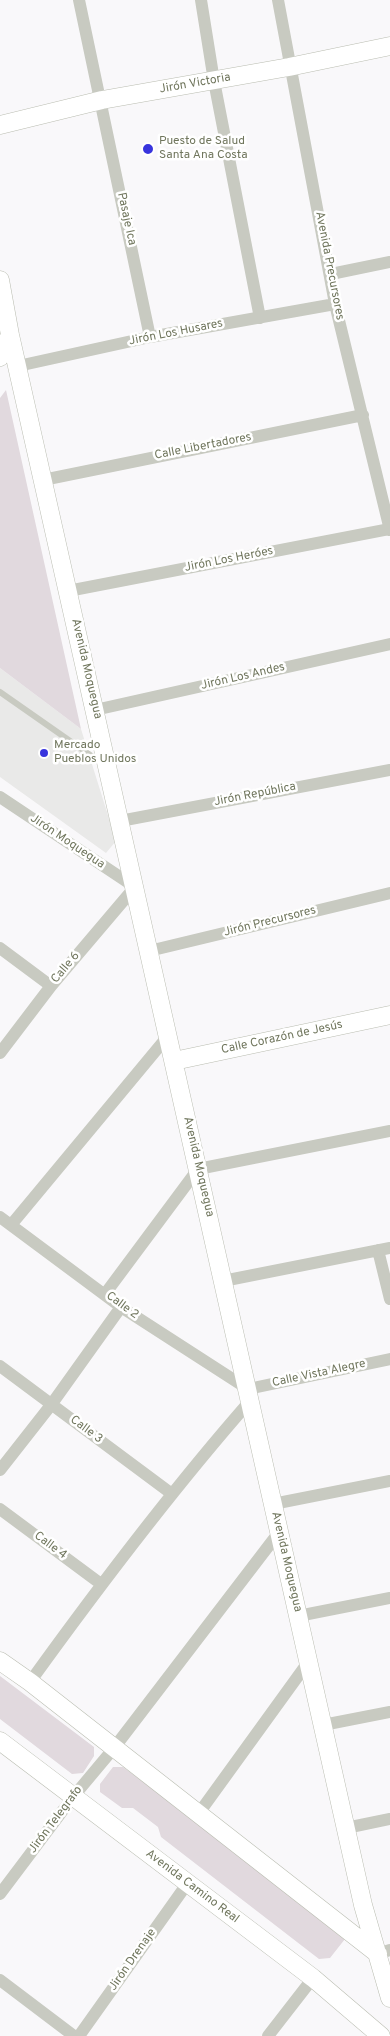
<!DOCTYPE html>
<html>
<head>
<meta charset="utf-8">
<style>
	body { margin:0 }
	canvas { display:block; background:#f9f8fa }
</style>
</head>
<body>
<canvas width="390" height="2036"></canvas>
<script>
const g = document.querySelector('canvas').getContext('2d');
g.lineJoin = 'round';
function fillPath(path, color) { g.fillStyle = color; g.fill(path, 'evenodd'); }
function trace(path, color, width, dash) { g.strokeStyle = color; g.lineWidth = width; g.lineCap = dash ? 'butt' : 'round'; g.setLineDash(dash || []); g.stroke(path); }
function label(font, color, halo, rows, align = 'center') {
  g.font = font + ' Overpass,sans-serif'; g.lineWidth = 5; g.setLineDash([]); g.textBaseline = 'middle'; g.strokeStyle = halo; g.fillStyle = color; for (const [text, x, y, turn = 0] of rows) {
    g.save(); g.translate(x, y); g.rotate((+turn || 0) * Math.PI / 180); g.textAlign = isNaN(turn) ? turn : align; if (halo) g.strokeText(text, 0, 0); g.fillText(text, 0, 0); g.restore();
  }
}
fillPath(new Path2D(`
	M0,668L81,729L116,841L106,853L0,777Z`), '#e9e9e8');
fillPath(new Path2D(`
	M6,390L81,729L0,668V398Z
	M0,1676L94,1747V1756L83,1773L72,1774L0,1719Z
	M113,1767H123L339,1926L345,1939L330,1958L319,1959L161,1837L158,1827L133,1808H122L100,1792V1784Z`), '#e1d9de');
const secondary = new Path2D(`
	M0,125L102,100L289,67L390,46
	M0,280L10,335L363,1905L390,1998
	M0,357L10,335
	M174,1061L390,1015
	M0,1661L30,1682L378,1954
	M0,1741L313,1978L381,2036`);
trace(secondary, '#babdb1', 19);
trace(new Path2D(`
	M0,692L103,764`), '#c8cac1', 6);
trace(new Path2D(`
	M79,0L150,337
	M201,0L214,81L260,318
	M278,0L335,304L390,530
	M331,274L390,262
	M18,366L150,337L335,304
	M43,480L363,415
	M68,591L390,529
	M95,710L390,644
	M0,797L135,887L51,986L0,1053
	M120,821L390,770
	M0,948L51,986
	M149,951L390,893
	M0,1217L121,1307L248,1389L390,1359
	M11,1225L168,1036
	M378,1250L390,1299
	M223,1281L390,1248
	M105,1294L198,1169L390,1131
	M0,1366L172,1494
	M0,1470L51,1405L121,1307
	M273,1504L390,1481
	M0,1509L101,1584
	M298,1616L390,1598
	M30,1682C100,1585 171,1491 250,1401
	M323,1725L390,1712
	M199,1813L309,1661
	M346,1828L390,1819
	M0,1894L73,1797L114,1748L280,1531
	M378,1954L390,1950
	M0,1980L74,2036
	M79,2036L187,1884
	M268,2036L313,1978`), '#c8cac1', 12);
trace(secondary, '#fff', 18);
for (const [x, y, r, color] of [
	[148,149,6,"#3834dd"],
	[44,753,5,"#3834dd"]
]) { const dot = new Path2D(); dot.arc(x, y, r, 0, 2 * Math.PI); g.fillStyle = color; g.fill(dot); trace(dot, '#fff', 2); }
label('12px', '#70765d', '#fff', [
	["Jirón Victoria",195,84,-10],
	["Pasaje Ica",126,219,78],
	["Avenida Precursores",329,266,79],
	["Jirón Los Husares",176,333,-11],
	["Calle Libertadores",203,447,-11],
	["Jirón Los Heróes",229,560,-11],
	["Avenida Moquegua",86,669,77],
	["Jirón Los Andes",243,677,-13],
	["Jirón República",255,795,-11],
	["Jirón Moquegua",67,842,34],
	["Jirón Precursores",270,922,-14],
	["Calle 6",66,968,-50],
	["Calle Corazón de Jesús",282,1038,-12],
	["Avenida Moquegua",198,1167,77],
	["Calle 2",122,1306,36],
	["Calle Vista Alegre",319,1374,-12],
	["Calle 3",86,1430,37],
	["Calle 4",50,1546,37],
	["Avenida Moquegua",286,1562,77],
	["Jirón Telegrafo",56,1820,-53],
	["Avenida Camino Real",192,1887,37],
	["Jirón Drenaje",133,1960,-55]
]);
label('12px', '#70765d', '#fff', [
	["Puesto de Salud",159,142],
	["Santa Ana Costa",159,156],
	["Mercado",54,746],
	["Pueblos Unidos",54,760]
], 'left');
</script>
</body>
</html>
